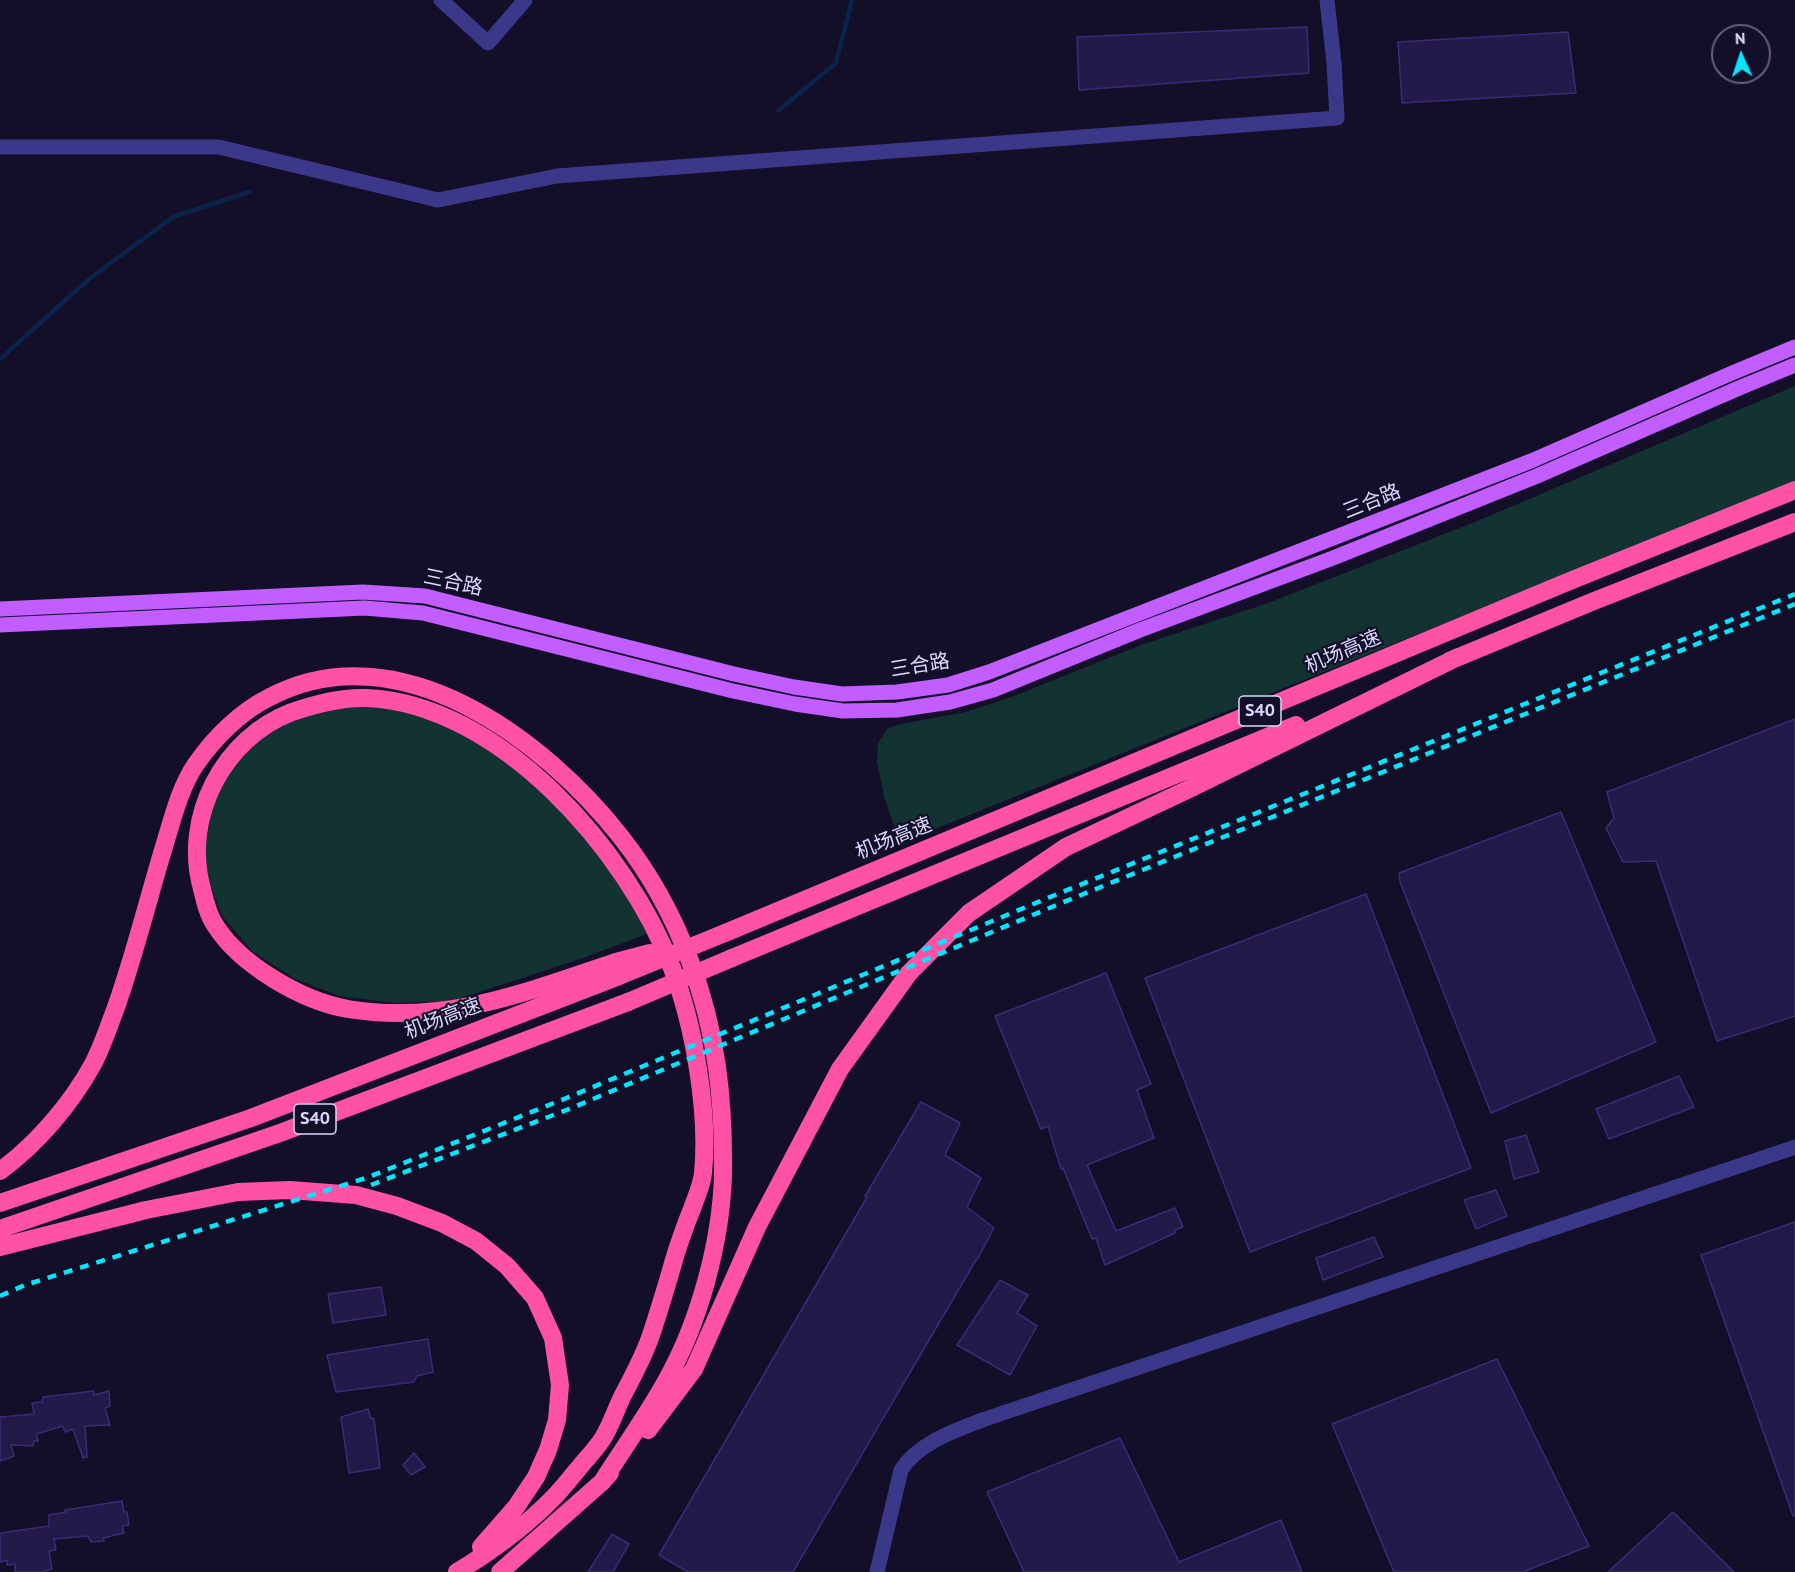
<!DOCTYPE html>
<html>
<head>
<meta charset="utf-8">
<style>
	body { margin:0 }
	#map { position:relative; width:1795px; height:1572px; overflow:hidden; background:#130f29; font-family:"PT Sans",sans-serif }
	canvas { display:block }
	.north { position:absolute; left:1711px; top:24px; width:60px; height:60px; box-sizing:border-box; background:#130f29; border:2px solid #635f7f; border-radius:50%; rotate:357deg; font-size:16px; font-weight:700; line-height:24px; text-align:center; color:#dbd7ff }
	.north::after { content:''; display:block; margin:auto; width:21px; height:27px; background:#03e6ff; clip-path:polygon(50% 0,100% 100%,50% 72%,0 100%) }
</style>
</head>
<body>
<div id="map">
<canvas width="1795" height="1572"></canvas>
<div class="north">N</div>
</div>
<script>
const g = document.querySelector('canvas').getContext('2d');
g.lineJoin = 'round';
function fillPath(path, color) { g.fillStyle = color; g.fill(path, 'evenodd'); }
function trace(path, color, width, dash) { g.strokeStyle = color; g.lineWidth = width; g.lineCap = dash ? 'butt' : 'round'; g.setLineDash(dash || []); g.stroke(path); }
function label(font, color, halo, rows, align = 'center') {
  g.font = font + ' "PT Sans","Noto Sans SC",sans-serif'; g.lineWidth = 4.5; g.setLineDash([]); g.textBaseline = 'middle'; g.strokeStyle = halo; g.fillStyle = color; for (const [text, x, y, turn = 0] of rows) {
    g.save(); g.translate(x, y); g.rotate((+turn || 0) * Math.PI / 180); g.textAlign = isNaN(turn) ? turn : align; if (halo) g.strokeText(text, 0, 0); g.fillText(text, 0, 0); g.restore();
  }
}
fillPath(new Path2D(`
	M1795,386V482L900,843L884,796L877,761L878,743L888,728L901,724L966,712L1014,696L1141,645L1268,603L1475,522Z
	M339,707C354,707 371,704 385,707C475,724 551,791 605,863C621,885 634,910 647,934L586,957L452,1001L395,1003L339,996L295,979L253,952L223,917L206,873V840L211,813L225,777L249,749L273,730L307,715Z`), '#123332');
trace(new Path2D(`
	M779,110L836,63L852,0
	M0,359L89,279L173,217L249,192`), '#0a234c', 4.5);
const building = new Path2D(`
	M1307,27L1309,73L1079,90L1077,37Z
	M1568,32L1576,93L1402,103L1398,42Z
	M1795,719V1016L1717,1041L1656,861L1623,862L1606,828L1614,818L1607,792Z
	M1561,812L1656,1042L1491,1113L1400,882L1399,873Z
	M1366,894L1471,1168L1250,1252L1145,978Z
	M1106,973L1151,1084L1137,1090L1154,1138L1087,1165L1116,1231L1175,1208L1183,1227L1175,1230V1233L1105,1265L1096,1238L1092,1239L1063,1168L1061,1169L1048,1126L1041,1129L995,1016Z
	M1679,1076L1694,1107L1609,1139L1596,1109Z
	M921,1102L960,1123L945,1155L981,1178L967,1207L994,1228L977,1260H976L793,1572H688L659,1555L867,1197L865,1196Z
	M1526,1135L1539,1172L1514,1179L1505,1141Z
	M1496,1190L1507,1216L1476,1229L1464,1200Z
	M1795,1222V1516H1793L1701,1255Z
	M1374,1237L1383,1257L1323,1280L1316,1258Z
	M1000,1280L1028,1295L1017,1313L1037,1326L1010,1375L957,1345Z
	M381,1287L386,1315L333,1323L328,1294Z
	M428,1339L433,1372L417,1376L414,1382L336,1392L327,1355Z
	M1497,1359L1589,1546L1523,1572H1394L1332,1424Z
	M94,1391V1395L109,1391L110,1406L105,1408L110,1425L85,1426L87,1457L83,1458L73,1429L65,1432L63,1426L36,1434L38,1441H34L33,1446L11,1445L14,1456L0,1461V1417L34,1414L32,1403L42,1402L43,1397Z
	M368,1409L370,1417L374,1419L380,1468L349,1473L341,1417Z
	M1120,1438L1179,1562L1281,1520L1302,1572H1024L987,1492Z
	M414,1453L425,1467L411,1475L403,1465Z
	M122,1501L124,1512H127L129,1525L122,1526L124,1533L103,1538L104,1541L91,1542L88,1536L54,1539L56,1550L49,1551L52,1569L42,1572H15V1564L7,1565V1560L0,1562V1533L49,1526V1515L66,1512L65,1510Z
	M1673,1512L1734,1572H1608Z
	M612,1534L629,1544L613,1572H588Z`);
fillPath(building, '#241a4a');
trace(building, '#3a2b77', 1.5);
trace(new Path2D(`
	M441,0L488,43L525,0
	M0,147H219L438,200L557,176L1337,118L1334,63L1327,0
	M877,1572L901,1470C919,1442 955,1431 985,1419L1795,1147`), '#3b3889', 15);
trace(new Path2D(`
	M0,609L363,592L425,596L734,674L794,687L842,694L897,692L948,685L989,672L1531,461L1732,373L1795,347
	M0,625L365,608L423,613L733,691L795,704L843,711L897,710L950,702L993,690L1140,630L1333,558L1537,476L1739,388L1795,365`), '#c25eff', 15);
trace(new Path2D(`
	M1449,661L1594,601L1795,522
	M725,933L1565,583L1795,490
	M732,958L1296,725
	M0,1171C37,1144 71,1104 93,1064C102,1047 108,1028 115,1010C134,957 147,903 163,850C172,821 179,789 196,764C214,738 241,711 270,697C399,630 544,739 621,837C650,874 674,918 690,961C717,1032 724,1101 723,1175C721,1242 699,1324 665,1383C646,1417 623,1449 602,1482
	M0,1203L251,1118L619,976
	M0,1229L280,1133L628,1002
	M0,1247L146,1210L238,1192L290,1190L356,1195L397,1206L442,1223L476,1241L507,1266L535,1298L553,1338L560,1385L557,1420L548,1450L536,1477L516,1507L481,1547
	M648,1430L694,1369L757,1227L840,1069L909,973L969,913L1066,847L1189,789L1458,657
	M457,1572C492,1551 526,1526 554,1497C563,1488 571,1477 579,1468C587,1458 596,1449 603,1438C611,1425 616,1409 623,1395C633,1376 644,1356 651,1335C660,1308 668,1281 676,1253C681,1238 686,1223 692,1209C696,1197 702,1185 703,1173C709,1112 694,1025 672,968C628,851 499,703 366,698C341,697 316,704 292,712C223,738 182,818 202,889C205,901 208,915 215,925C240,965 302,1001 348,1009C447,1025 525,992 616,962
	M500,1572L602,1482L610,1473`), '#ff52a5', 18);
trace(new Path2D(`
	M371,1185L569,1109L1059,904L1795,604
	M0,1296L25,1285L366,1178L564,1099L1055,895L1795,594`), '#03e6ff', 4.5, [9, 8]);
trace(new Path2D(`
	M616,962L650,953
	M619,976L725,933
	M628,1002L732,958`), '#ff52a5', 18);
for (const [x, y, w] of [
	[1260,711,42],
	[315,1119,42]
]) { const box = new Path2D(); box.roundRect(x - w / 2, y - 15, w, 30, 4.5); g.fillStyle = '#130f29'; g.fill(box); trace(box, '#dbd7ff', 1.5); }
label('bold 18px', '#dbd7ff', null, [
	["S40",1260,711],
	["S40",315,1119]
]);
label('20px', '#dbd7ff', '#130f29', [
	["三合路",1372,502,-22],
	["三合路",453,583,12],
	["机场高速",1343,652,-23],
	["三合路",920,666,-9],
	["机场高速",894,839,-22],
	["机场高速",443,1019,-21]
]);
</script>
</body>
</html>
